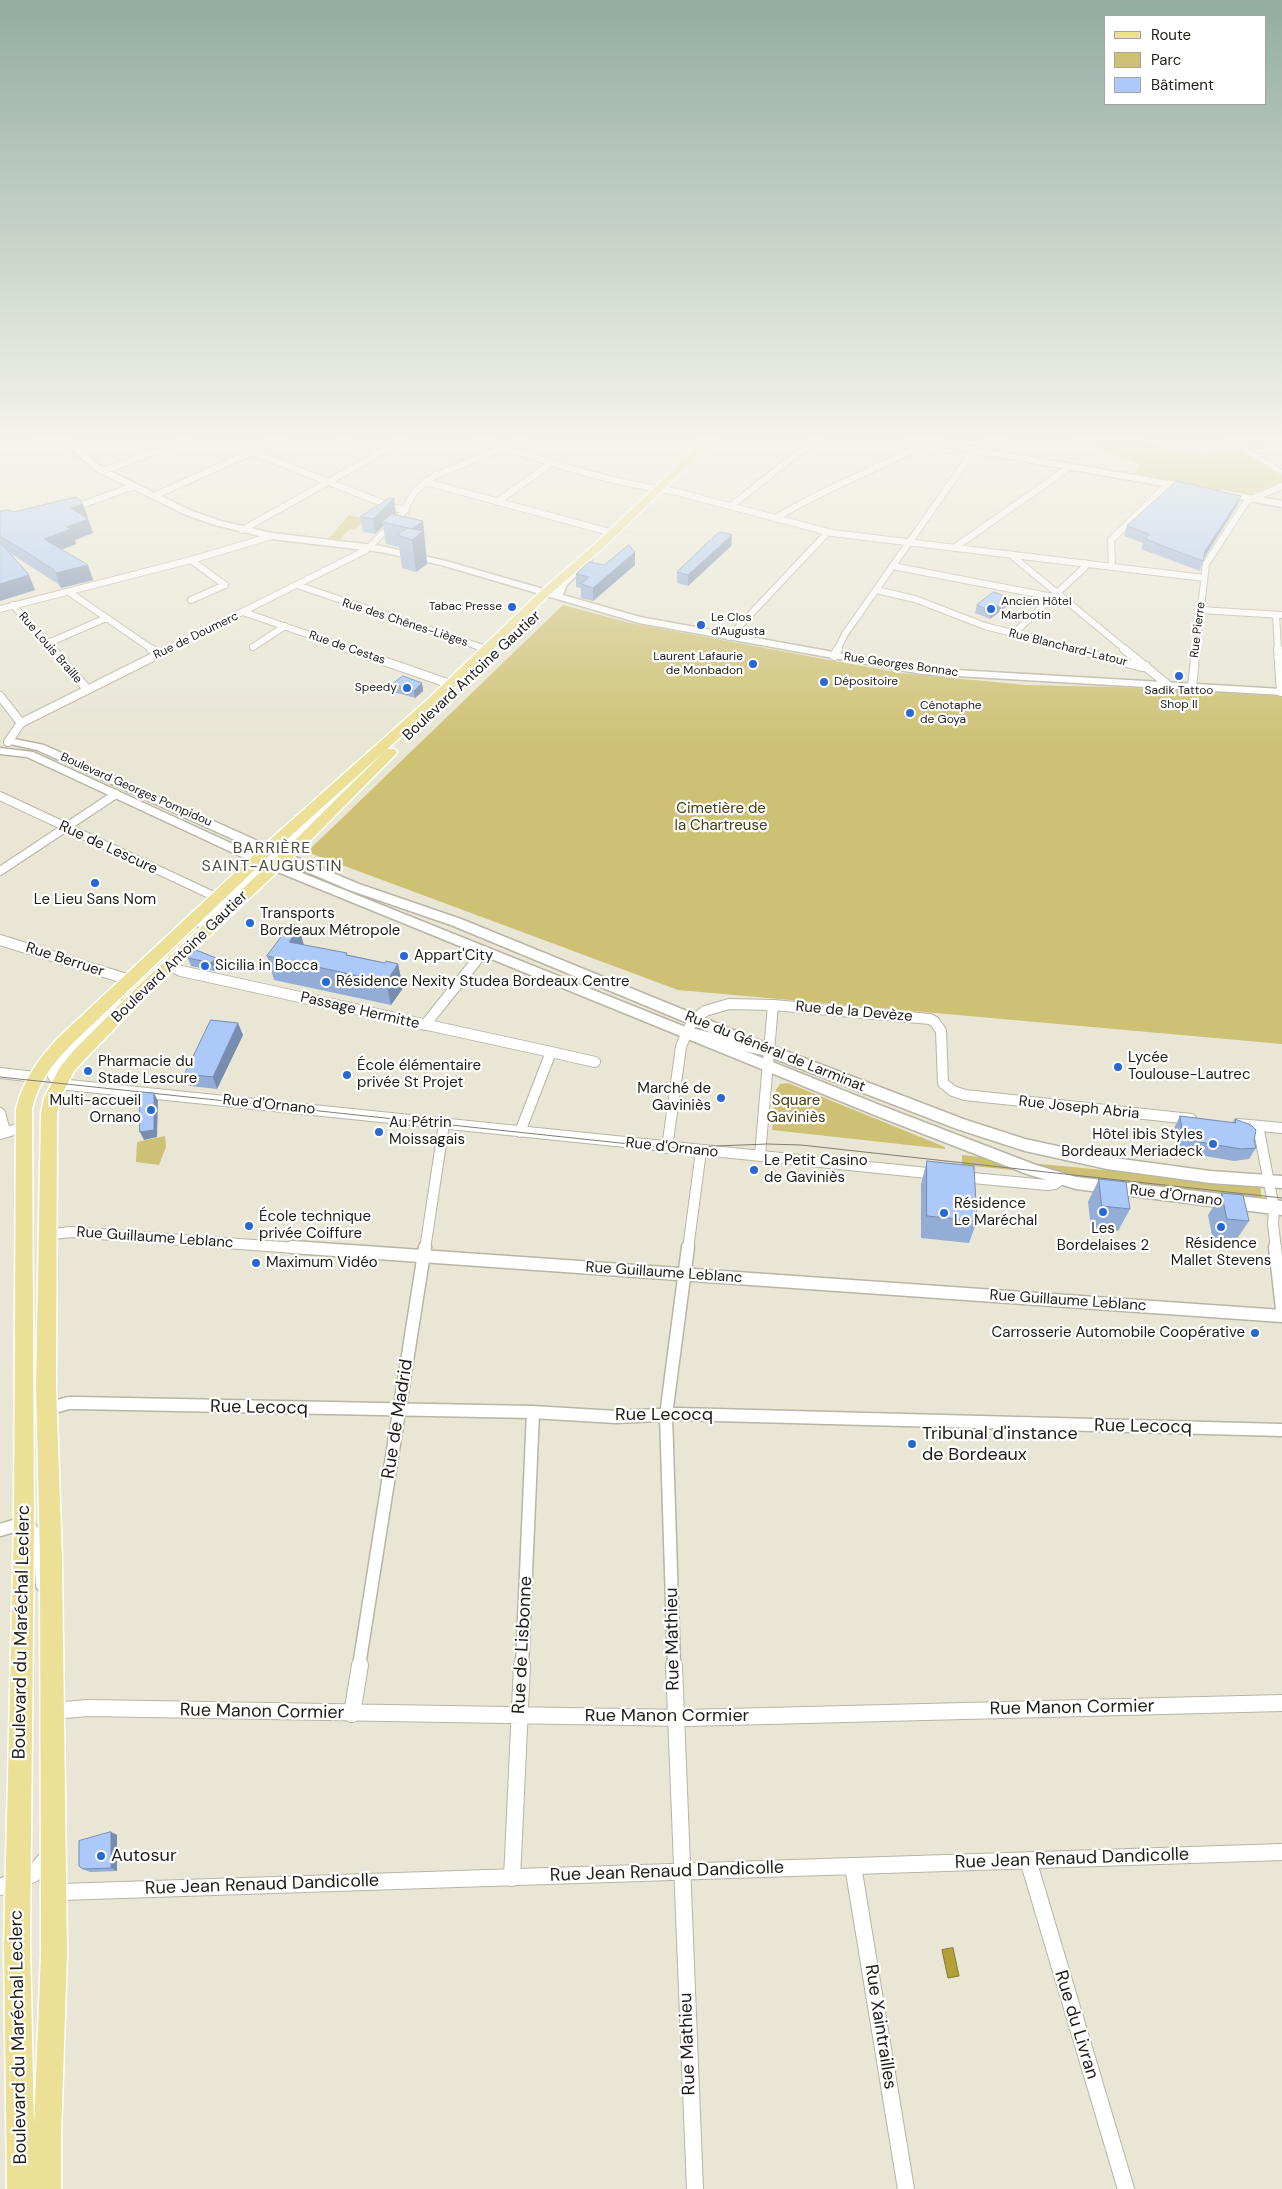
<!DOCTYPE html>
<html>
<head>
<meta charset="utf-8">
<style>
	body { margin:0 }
	#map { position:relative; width:1282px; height:2189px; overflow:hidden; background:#e9e6d5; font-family:"DM Sans",sans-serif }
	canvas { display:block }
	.legend { position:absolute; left:1104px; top:15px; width:162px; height:90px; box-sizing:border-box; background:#fff; border:1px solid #a5a4a2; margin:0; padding:6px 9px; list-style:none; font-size:15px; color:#1d1c16 }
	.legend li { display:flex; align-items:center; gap:10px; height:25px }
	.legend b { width:25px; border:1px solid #a5a4a2 }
</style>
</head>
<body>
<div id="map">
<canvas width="1282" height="2189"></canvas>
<ul class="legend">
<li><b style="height:6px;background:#ebe095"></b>Route</li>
<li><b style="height:14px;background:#cec174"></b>Parc</li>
<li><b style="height:14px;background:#acc9f9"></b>Bâtiment</li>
</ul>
</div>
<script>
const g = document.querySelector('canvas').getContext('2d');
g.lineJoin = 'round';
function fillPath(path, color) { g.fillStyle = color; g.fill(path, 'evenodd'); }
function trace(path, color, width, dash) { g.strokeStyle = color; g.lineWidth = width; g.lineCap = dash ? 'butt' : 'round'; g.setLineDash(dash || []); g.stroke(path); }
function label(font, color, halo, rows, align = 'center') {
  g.font = font + ' "DM Sans",sans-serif'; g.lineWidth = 4.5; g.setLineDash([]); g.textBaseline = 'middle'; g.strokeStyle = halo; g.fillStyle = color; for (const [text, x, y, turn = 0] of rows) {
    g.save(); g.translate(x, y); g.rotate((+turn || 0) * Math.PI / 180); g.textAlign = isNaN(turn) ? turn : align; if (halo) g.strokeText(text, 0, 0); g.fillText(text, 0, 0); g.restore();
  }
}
fillPath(new Path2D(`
	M1071,438H1139L1178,453L1208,455L1236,449L1282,476V482L1247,496L1132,475L1139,464Z
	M1239,438H1282V444L1249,451L1238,444Z
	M349,515L366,519L355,530L350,529L339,540L328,539Z
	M563,605L630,623L900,673L1026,685L1117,687L1282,696V1044L678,990L307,852Z
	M788,1083L945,1147V1149L772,1130L776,1090L780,1084Z
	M165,1136L166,1147L159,1165L136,1162L137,1142Z
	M962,1155L988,1158L1023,1171L962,1165Z
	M1030,1163L1260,1185L1262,1200C1185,1192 1104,1190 1030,1163Z`), '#cec174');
const water = new Path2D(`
	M953,1948L959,1976L948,1978L942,1950Z`);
fillPath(water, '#b2a137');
trace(water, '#85792d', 1);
const minorFar4 = new Path2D(`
	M340,438L378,453
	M474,438C540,459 604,482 673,491L832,533L1204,578
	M700,438L710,440
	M252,452L395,508L406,510
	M103,471L190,438
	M426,482L613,533
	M154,496L283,438
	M497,502L553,462
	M731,506L817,438
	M70,509L134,486
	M776,518C824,488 879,469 929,441
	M242,530L407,438
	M954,548L1067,469L1068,466
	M1011,555L1126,650
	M191,560L225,585L191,600
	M892,566L1053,597
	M1112,566L1111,540L1168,484
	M297,585L486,649
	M876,590L915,599L985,626L1078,650
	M69,592L153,650
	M13,605L53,650
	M0,609L191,560L272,536
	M1200,610L1282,615
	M243,612L353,650
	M1276,615L1278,650
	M1013,634L1085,567V563
	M729,637L828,532
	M46,644L106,618
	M253,647L285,626
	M166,650L366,550L402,514L415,491L436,475L527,438
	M837,650L845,634L974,450L1002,438
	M1196,650L1206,564L1247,501L1282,486`);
const minorFar3 = new Path2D(`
	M52,649L87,689
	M151,649L159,654
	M349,649L450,684
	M1073,649L1142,667L1146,666
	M1124,649L1168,685
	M1278,649L1281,692
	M834,656L838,649
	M1192,687L1196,649
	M0,696L21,723
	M8,742L21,723L169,649
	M0,796L218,898
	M0,871L116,794`);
const minorFar2 = new Path2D(`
	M0,940L130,980L127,984
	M170,966L181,971L551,1052L520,1132
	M116,1000L71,1048L56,1068L53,1076L59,1084L937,1174
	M773,1005L930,1019L935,1022L941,1031L943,1083L953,1091L965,1095L1191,1119
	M425,1025L484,951
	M691,1033L766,1051
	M551,1052L595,1062
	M0,1073L35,1077
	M0,1113L5,1131
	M1238,1124L1282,1128
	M1258,1126L1274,1208L1273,1224L1276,1249
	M0,1134L24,1127
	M667,1148L681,1047L687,1031L695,1019L705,1011L729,1004L773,1005L760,1155
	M962,1177L1047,1185L1055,1184L1061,1179
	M46,1235L70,1232L310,1249
	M425,1249L444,1124
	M688,1249L701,1151`);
const minorFar1 = new Path2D(`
	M292,1247L1282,1316
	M1275,1247L1282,1309
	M24,1415L69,1403H76L532,1412L616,1417L678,1414L1282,1430
	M0,1530L24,1523C44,1534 40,1565 42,1585
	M359,1666L425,1247
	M522,1666L533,1412
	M674,1666L666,1415L688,1247`);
const minor = new Path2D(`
	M674,1665L695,2189
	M52,1714L64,1710L88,1708L687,1718L1282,1703
	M352,1714L360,1665
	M1028,1860L1126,2189
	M853,1866L906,2189
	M512,1878L522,1665
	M0,1887L33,1874L47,1858
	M54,1895L64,1892L91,1891L1282,1852`);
const tertiary = new Path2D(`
	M1222,438H1231L1282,470V475Z`);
const secondary = new Path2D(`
	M58,438H67L102,467L192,511L221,521L272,533L381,546L446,561L554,592L560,582L586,556H592V560L567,585L563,595L640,617L922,668L1282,689V695L922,674L639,623L441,565L381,552L272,539L215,525L186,515L96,471Z
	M904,438H921L1192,485L1196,488L1192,491L908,441Z
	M1222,490L1282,501V507L1219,495V491Z
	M14,739L44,745L278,850L292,831L333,787H341L343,790L341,793L301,837L288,854L359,884L461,919L775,1047L966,1120L1025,1139L1107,1157L1210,1171L1282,1176V1188L1210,1183L1107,1169L1025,1151L957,1129L765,1055L451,925L349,890L284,862L282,865L887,1108L1036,1165L1076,1177L1282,1201V1215L1076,1189L1027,1174L877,1116L268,868L210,929H200L198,926L200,923L257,864L27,757L0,754V748L33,752L248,851L260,856L261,852L37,750L10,744L8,742Z`);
const primary = new Path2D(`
	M707,438H717L603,548L549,595L437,704L283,843L71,1045C52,1064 38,1083 32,1109L34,1523L30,1945L34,2125L41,1954L40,1557L36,1387L41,1113L44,1098L60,1067L74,1050L138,986L297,838L387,749H395L397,752L395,755L307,844L148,994L86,1058L74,1071L60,1098L57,1113L56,1387L62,1557L67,1954L61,2137V2189H7L4,1945L14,1523L16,1109C23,1080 39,1058 59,1037L273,837L429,698L541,591L595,544Z`);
trace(minorFar4, '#b8b5a4', 8);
trace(minorFar3, '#b8b5a4', 10);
trace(minorFar2, '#b8b5a4', 12);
trace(minorFar1, '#b8b5a4', 15);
trace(minor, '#b8b5a4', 18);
trace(tertiary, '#b8b5a4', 2);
trace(secondary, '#b8b5a4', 3);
trace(primary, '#fff', 3);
trace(minorFar4, '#fff', 6);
trace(minorFar3, '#fff', 8);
trace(minorFar2, '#fff', 10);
trace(minorFar1, '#fff', 12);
trace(minor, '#fff', 16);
fillPath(tertiary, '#fff');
fillPath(secondary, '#fff');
fillPath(primary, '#ebe095');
trace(new Path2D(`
	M0,1077L667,1148L767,1144L801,1145L1282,1198`), '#807e72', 1);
fillPath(new Path2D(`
	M36,438H55L56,439L42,442Z
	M394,498L396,513L394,515L426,543L425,544L427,564L416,572L402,568L399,547L386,544L383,526L375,534L363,532L360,517Z
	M1237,506L1204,558L1200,571L1141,549L1143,543L1124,536L1127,526Z
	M0,511L88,518V519L93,533L75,540L76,544L61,550L93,580L61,588L58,584L10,553L35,590L0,601Z
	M732,535L731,546L688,586L677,583V572Z
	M604,565H635L593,601L581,598V588L576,587V574Z
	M1009,598L1007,606L990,619L975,613L977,605Z
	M422,683L423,691L415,698L394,692L393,684Z
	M304,945L385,963L398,964L403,988L391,1005L274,980L267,956Z
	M196,950L219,966L214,971L191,966L188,958Z
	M243,1035L217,1089L190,1086L185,1074Z
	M1180,1116L1233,1123L1235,1119L1254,1140L1256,1148L1249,1159L1234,1161L1193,1154L1191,1148L1178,1147L1174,1128Z
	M927,1161L977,1221L969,1243L921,1238V1184Z
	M1099,1179L1130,1209L1118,1231L1091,1228L1088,1202Z
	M1222,1193L1249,1221L1234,1243L1213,1241L1208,1215Z
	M111,1832L117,1835V1871L90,1872L83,1869Z`), '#94add6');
fillPath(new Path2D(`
	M40,438H55L56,439L42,442Z
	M1241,496L1237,506L1202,561L1205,551Z
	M394,498L396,513L386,523L382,522L383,526L375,534L373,519Z
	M83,504L88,518L76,523L71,508Z
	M88,519L93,533L75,540L76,544L49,554L44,539L67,527Z
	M423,521L427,564L416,572L412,540V529Z
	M732,535L731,546L688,586V575Z
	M635,552V565L593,601V588Z
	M88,565L93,580L61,588L56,573Z
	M29,575L35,590L0,601V584Z
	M1009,598L1007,606L990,619L991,611Z
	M422,683L423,691L415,698L414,691Z
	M299,928L306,952L289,942Z
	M216,958L219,966L214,971L211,963Z
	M398,964L403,988L391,1005L386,982Z
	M238,1023L243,1035L217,1089L213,1077Z
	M154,1093L158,1101L157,1137L144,1140L140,1132Z
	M111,1832L117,1835V1871L111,1868Z`), '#788dae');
const building = new Path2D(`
	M1177,481L1241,496L1205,551L1203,561L1145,539L1149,534L1127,526Z
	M77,497L83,504L71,508L88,519L67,527L71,529L44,539L88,565L56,573L53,569L0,536V511L8,510L13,512Z
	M390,498H394L373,519L360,517Z
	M392,514L423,521L412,529L382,522Z
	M408,528L423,531L412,540L397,535Z
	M720,532L732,535L688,575L677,572L707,543Z
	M0,542L29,575L0,584Z
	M629,545L635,552L593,588L581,584L589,577L576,574L589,562L604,565Z
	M994,592L1009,598L991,611L977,605Z
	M403,676L422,683L414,691L393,684Z
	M292,923L299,928L289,942L347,953L346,955L385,963L386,961L398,964L386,982L267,956Z
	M196,950L216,958L211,963L188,958Z
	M211,1020L238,1023L213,1077L185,1074Z
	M140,1092L154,1093V1130L140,1132Z
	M1180,1116L1236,1123L1235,1119L1251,1125L1256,1130L1254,1140L1256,1148L1241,1149L1199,1142L1198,1137L1184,1136Z
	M927,1161L974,1166L977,1221L927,1216Z
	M1099,1179L1126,1182L1130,1209L1102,1206Z
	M1222,1193L1243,1195L1249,1221L1227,1219Z
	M111,1832V1868L83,1869L79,1866V1841Z`);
fillPath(building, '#acc9f9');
trace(building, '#788dae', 1);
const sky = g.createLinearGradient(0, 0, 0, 744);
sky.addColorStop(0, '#92aca1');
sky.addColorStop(0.59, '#f5f4ec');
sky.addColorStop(1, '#f5f4ec00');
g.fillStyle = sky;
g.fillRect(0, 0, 1282, 744);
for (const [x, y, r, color] of [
	[512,607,5,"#2868d4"],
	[991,609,5,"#2868d4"],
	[701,625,5,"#2868d4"],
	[753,664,5,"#2868d4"],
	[1179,676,5,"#2868d4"],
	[824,682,5,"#2868d4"],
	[407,688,5,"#2868d4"],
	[910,713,5,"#2868d4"],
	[95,883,5,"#2868d4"],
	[250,923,5,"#2868d4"],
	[404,956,5,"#2868d4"],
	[205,966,5,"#2868d4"],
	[326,982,5,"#2868d4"],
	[1118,1067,5,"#2868d4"],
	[88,1071,5,"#2868d4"],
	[347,1075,5,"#2868d4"],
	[721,1098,5,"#2868d4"],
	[151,1110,5,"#2868d4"],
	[379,1132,5,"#2868d4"],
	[1213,1144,5,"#2868d4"],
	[754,1170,5,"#2868d4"],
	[1103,1212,5,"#2868d4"],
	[944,1213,5,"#2868d4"],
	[249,1226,5,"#2868d4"],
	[1221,1227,5,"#2868d4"],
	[256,1263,5,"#2868d4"],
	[1255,1333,5,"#2868d4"],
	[912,1444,5,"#2868d4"],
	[101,1856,5,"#2868d4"]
]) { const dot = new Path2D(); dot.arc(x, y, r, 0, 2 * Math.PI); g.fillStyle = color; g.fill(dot); trace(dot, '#fff', 2); }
label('12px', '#1d1c16', '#fff', [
	["Ancien Hôtel",1001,602],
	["Marbotin",1001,616],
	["Tabac Presse",502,607,"right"],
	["Le Clos",711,618],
	["d'Augusta",711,632],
	["Laurent Lafaurie",743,657,"right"],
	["de Monbadon",743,671,"right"],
	["Dépositoire",834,682],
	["Speedy",397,688,"right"],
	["Sadik Tattoo",1179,691,"center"],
	["Shop II",1179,705,"center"],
	["Cénotaphe",920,706],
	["de Goya",920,720]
], 'left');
label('12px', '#1d1c16', '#fff', [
	["Rue des Chênes-Lièges",405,623,18],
	["Rue Pierre",1198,630,-83],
	["Rue de Doumerc",196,636,-26],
	["Rue Louis Braille",50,648,49],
	["Rue de Cestas",347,648,19],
	["Rue Blanchard-Latour",1068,648,14],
	["Rue Georges Bonnac",901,665,8],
	["Boulevard Georges Pompidou",136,790,24]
]);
label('15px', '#1d1c16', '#fff', [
	["Boulevard Antoine Gautier",472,676,-43],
	["Rue de Lescure",108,848,25],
	["Boulevard Antoine Gautier",180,957,-44],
	["Rue Berruer",65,960,18],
	["Passage Hermitte",360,1011,13],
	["Rue de la Devèze",854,1012,5],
	["Rue du Général de Larminat",775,1052,22],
	["Rue d'Ornano",269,1105,6],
	["Rue Joseph Abria",1079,1108,6],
	["Rue d'Ornano",672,1148,6],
	["Rue d'Ornano",1176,1196,7],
	["Rue Guillaume Leblanc",155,1238,4],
	["Rue Guillaume Leblanc",664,1273,4],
	["Rue Guillaume Leblanc",1068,1301,4]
]);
label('15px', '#443d11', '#fff', [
	["Cimetière de",721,809],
	["la Chartreuse",721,826],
	["Square",796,1101],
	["Gaviniès",796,1118]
]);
label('15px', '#1d1c16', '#fff', [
	["Le Lieu Sans Nom",95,900,"center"],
	["Transports",260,914],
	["Bordeaux Métropole",260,931],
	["Appart'City",414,956],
	["Sicilia in Bocca",215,966],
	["Résidence Nexity Studea Bordeaux Centre",336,982],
	["Lycée",1128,1058],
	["Toulouse-Lautrec",1128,1075],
	["Pharmacie du",98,1062],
	["Stade Lescure",98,1079],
	["École élémentaire",357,1066],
	["privée St Projet",357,1083],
	["Marché de",711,1089,"right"],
	["Gaviniès",711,1106,"right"],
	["Multi-accueil",141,1101,"right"],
	["Ornano",141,1118,"right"],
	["Au Pétrin",389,1123],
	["Moissagais",389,1140],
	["Hôtel ibis Styles",1203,1135,"right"],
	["Bordeaux Meriadeck",1203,1152,"right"],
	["Le Petit Casino",764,1161],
	["de Gaviniès",764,1178],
	["Résidence",954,1204],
	["Le Maréchal",954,1221],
	["École technique",259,1217],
	["privée Coiffure",259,1234],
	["Les",1103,1229,"center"],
	["Bordelaises 2",1103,1246,"center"],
	["Résidence",1221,1244,"center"],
	["Mallet Stevens",1221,1261,"center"],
	["Maximum Vidéo",266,1263],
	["Carrosserie Automobile Coopérative",1245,1333,"right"]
], 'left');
g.letterSpacing = '1px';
label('16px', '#504e3f', '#fff', [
	["BARRIÈRE",272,849],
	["SAINT-AUGUSTIN",272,867]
]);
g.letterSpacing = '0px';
label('18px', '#1d1c16', '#fff', [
	["Rue Lecocq",259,1408,1],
	["Rue Lecocq",664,1415],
	["Rue de Madrid",398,1419,-81],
	["Rue Lecocq",1143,1427,1],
	["Boulevard du Maréchal Leclerc",22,1632,-89],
	["Rue Mathieu",673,1639,-91],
	["Rue de Lisbonne",523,1645,-87],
	["Rue Manon Cormier",1072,1708,-1],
	["Rue Manon Cormier",262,1712,1],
	["Rue Manon Cormier",667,1716],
	["Rue Jean Renaud Dandicolle",1072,1859,-2],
	["Rue Jean Renaud Dandicolle",667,1872,-2],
	["Rue Jean Renaud Dandicolle",262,1885,-2],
	["Rue du Livran",1076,2025,73],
	["Rue Xaintrailles",880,2027,81],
	["Boulevard du Maréchal Leclerc",19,2037,-91],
	["Rue Mathieu",688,2044,-92]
]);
label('18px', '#1d1c16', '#fff', [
	["Tribunal d'instance",922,1434],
	["de Bordeaux",922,1455],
	["Autosur",111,1856]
], 'left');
</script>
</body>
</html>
